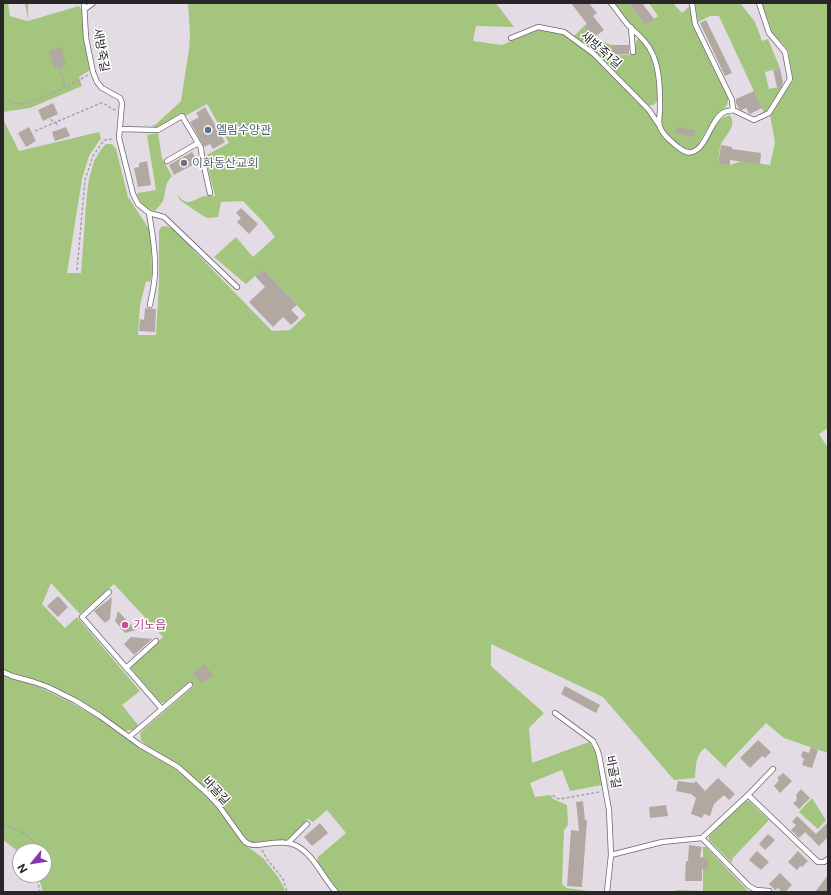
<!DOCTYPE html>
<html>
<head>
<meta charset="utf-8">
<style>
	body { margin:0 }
	#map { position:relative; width:831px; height:895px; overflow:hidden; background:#e3dce4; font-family:"Public Sans",sans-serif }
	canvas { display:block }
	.frame { position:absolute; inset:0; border:4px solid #282629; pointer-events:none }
	.north { position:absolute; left:12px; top:843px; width:40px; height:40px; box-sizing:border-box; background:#fff; border:1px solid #a9a8a9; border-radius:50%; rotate:240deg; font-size:11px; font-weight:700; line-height:16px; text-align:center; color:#282629 }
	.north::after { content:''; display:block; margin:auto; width:14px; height:18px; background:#8338aa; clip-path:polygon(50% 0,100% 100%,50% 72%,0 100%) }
</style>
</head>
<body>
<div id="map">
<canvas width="831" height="895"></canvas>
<div class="frame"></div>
<div class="north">N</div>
</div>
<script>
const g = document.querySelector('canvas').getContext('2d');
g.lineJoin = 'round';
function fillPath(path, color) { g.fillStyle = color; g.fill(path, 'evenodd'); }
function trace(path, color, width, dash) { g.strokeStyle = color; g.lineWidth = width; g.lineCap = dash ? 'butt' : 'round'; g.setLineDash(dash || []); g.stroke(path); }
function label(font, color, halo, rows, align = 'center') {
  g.font = font + ' "Public Sans","Noto Sans KR",sans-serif'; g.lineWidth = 3; g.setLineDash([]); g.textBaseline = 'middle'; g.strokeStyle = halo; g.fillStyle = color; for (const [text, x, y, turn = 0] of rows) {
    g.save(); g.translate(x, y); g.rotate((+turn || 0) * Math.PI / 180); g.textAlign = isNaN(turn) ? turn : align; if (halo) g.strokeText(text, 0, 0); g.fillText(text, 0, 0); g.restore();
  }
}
fillPath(new Path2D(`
	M3,3H8L10,16L27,21H28L25,3H28V21L79,6L82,10C83,31 85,50 90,70L79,77L82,86L30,108L3,112Z
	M188,3H496L514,27L476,26L473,41L502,45L538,30L563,34L593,56L648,111L663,136L670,143L680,152L686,155H692L698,152L704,146L718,121L724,117L730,115C737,127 726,134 721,144C719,150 719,157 718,163L730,165L742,161L770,165L775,142L770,115L793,80L788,50L772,32L762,3H828V428L819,434L828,448V753L784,738L766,723L727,764L726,767L727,769L705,748C695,755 696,767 695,778L674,780L603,697L491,644V666L544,713L529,728L532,763L589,742C599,752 599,771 602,785L570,791L562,770L530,783L535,797L551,795L553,799L567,805L568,825L564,830L562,882L563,885L567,888L595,892H339L331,882L317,863L318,857L346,833L327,810L313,822L308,819L289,839L286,840H275L253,843L250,842L246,839L223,808L208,791L150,749L141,740L140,733L143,730L194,686L190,681L165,702L162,703L159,701L130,667L163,637L114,584L80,614L51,583L42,604L65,628L77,617L140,691L122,705L138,725L133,730L124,731C104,716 84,701 61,690C43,682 25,676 6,671L3,669V119L19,151L99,132L101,138L89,156L82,179L67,273H81L87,193L89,179L94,161L102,148L106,144H112L116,149L128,197L149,229L151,239L152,273L150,282L146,281L140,305L138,335H156L159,282V231L161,227L166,226L173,229L272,331L290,330L306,315L263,269L246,284L214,257L236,237L253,257L275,237L264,223L243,201L221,202L218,217L208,218L205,217L184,203L180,200L177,194C188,209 192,199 205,196C208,195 212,196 215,196L205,156L229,143L207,104L185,116L183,112L159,127L156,128L152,125H155L178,104L181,101L189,49L190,34Z
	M613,3H629L645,25L658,16L649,3H673L682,13L690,6L694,25L728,96V101L727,105L724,109L715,116L698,145C696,147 693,150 690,150C683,150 668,136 664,130C662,127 662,124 662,120C662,97 664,65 650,45C644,36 636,30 629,22C623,16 618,9 613,3Z
	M695,3H740L755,22L762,41L768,39L780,68L765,72L769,89L784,86L770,107L764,113L719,16H710L698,22Z
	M584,26L593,38L611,45L612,56L635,54C635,48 634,43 638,39H640C656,55 656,78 658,99C656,105 651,107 646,104L573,37Z
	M158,133L162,158L172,176C165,183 166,189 164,198C163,203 158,207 155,211C146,209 140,203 137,195L138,193L156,190L147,135Z
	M3,675L33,684L70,702L95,716L141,748L171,766L186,777L203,792L217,807L245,845L263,858L278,877L284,888L285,892H43L38,875H44V851H20V853L3,840Z
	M812,798L826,820L818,829L799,812Z
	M746,800L750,802L769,820L732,859V863L709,840V836Z
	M703,847H706L749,892H677L676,890L703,891Z`), '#a4c57e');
fillPath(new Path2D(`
	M571,3H589L597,13L593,16L604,30L593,38L584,26L587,24Z
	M629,3H642L654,19L645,25Z
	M706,20L732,73L725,76L700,23Z
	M611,45H629V54L612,55Z
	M61,47L66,65L54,69L49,51Z
	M780,68L783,83L781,87H777L773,70Z
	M754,91L762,108L750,114L749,113L746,108L742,110L739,109L736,103V99Z
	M53,103L58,114L43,121L38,110Z
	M205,107L225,142L213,149L210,144L204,147L190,122L199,117L196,113Z
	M29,127L36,141L26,147L18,133Z
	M66,127L70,136L55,141L52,132Z
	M677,127L696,130L694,137L676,133Z
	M721,145L732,147V149L761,153L760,164L730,160V165L718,164Z
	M192,152L198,162L174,175L169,165Z
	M147,161L151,185L138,187L134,168L139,167V163Z
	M241,208L258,224L249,234L237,222L241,218L236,213Z
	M263,269L297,305L291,310L299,318L291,325L283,317L273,327L249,302L265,287L255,276Z
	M145,308L156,309L155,332L139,331L140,319L144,320Z
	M58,596L68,607L58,617L47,606Z
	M112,597L110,619L105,623L94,611Z
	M118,611L136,630L125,633L115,621Z
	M131,637L152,639L134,655L124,644Z
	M204,664L213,675L202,684L193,673Z
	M565,686L600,705L596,713L561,694Z
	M758,740L771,752L765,758L762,756L750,768L740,758Z
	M811,747L818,750L812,768L802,765L804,759L801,756L803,751L809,753Z
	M783,773L792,781L780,793L774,786L779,780L777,778Z
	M718,778L735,794L729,800L724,795L714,804L710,816L704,814L702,818L691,814L696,798L691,794L676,791L678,781L694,783L696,781L705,791Z
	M801,789L810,798L799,809L793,803L797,800L796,799L797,797L796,795Z
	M583,801L585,820H587L582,887L567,886L571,830L579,831L576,802Z
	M666,805L668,816L650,818L649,807Z
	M797,816L816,834L828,822V837L819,846L805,832L799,838L791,830L796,825L792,822Z
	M320,823L328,833L312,846L304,837Z
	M768,834L775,840L765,850L759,844Z
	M689,845L702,847L700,857L708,858V870L702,869V881H685L686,861H688Z
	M757,851L769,862L761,870L749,860Z
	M798,851L808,861L802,867L800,866L797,870L788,862Z
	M780,873L792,885L785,892H782L778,888L775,890L769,884Z
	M828,875V892H815Z`), '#b0a8a1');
const lane = new Path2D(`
	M84,3L86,38L93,72L97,82L102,88L120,98L122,103L119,138L133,194L138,204L149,213L164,217L237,287
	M611,3C617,10 622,18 628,25C637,34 648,42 653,55C660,71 660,92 660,109C660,114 658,122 660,127C663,136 672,142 678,147C682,150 687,154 692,152C707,148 710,120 724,112C727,111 730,111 733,110
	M692,3L695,24L732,100L733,110L754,120L769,113L790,79L785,52L769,33L759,3
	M85,9L93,3
	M631,27L633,52
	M511,38L538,27L564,32L594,54L649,110L659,125
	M120,129L158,130L182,116L201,148L202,157L210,193
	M167,161L198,143
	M149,213C152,232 156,252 155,271C155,283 152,294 150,305
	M109,592L82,617L162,709
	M126,668L156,641
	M3,672L12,676L34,682L48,687L76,701L100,716L140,745L178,767L208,794L219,806L242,838C244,841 246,843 249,844C254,846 259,845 264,844C275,843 285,841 295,845C314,854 322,877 336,892
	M555,713L593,741L597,749L599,755L609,810L611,855L607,892
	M129,737L190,685
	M748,795L818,862H824L828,859
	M702,838L749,886L756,890L769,891
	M288,843L307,824
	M611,855L662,842L702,838L748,795L773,769`);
trace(lane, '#6d676e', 6);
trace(new Path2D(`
	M60,68L65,87
	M3,96C8,100 13,103 20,104C32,105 76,82 88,75
	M51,119L53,123
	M56,122L58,127
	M35,131L101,103C107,104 110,109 116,110
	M77,270L85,180L93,156L104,140L113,139
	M553,795L556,798L560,799L599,792
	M3,824L26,834L36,844L38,851
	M262,850L267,859L283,879L287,892
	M36,875L40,892`), '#a8a2a9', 1.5, [3, 2]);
trace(lane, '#fff', 4.5);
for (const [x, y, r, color] of [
	[208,130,4,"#5c6f8a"],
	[184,163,4,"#6b7280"],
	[125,625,4,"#d1479c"]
]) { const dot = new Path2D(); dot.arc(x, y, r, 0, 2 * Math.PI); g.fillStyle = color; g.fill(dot); trace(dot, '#fff', 1.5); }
label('12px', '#282629', '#fff', [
	["새방죽길",101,50,80],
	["새방죽1길",601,50,41],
	["바골길",613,772,78],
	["바골길",216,791,47]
]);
label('12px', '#4e5e75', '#fff', [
	["엘림수양관",216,130]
], 'left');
label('12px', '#5b616d', '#fff', [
	["이화동산교회",192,163]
], 'left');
label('12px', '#b23c85', '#fff', [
	["기노읍",133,625]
], 'left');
</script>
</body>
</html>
